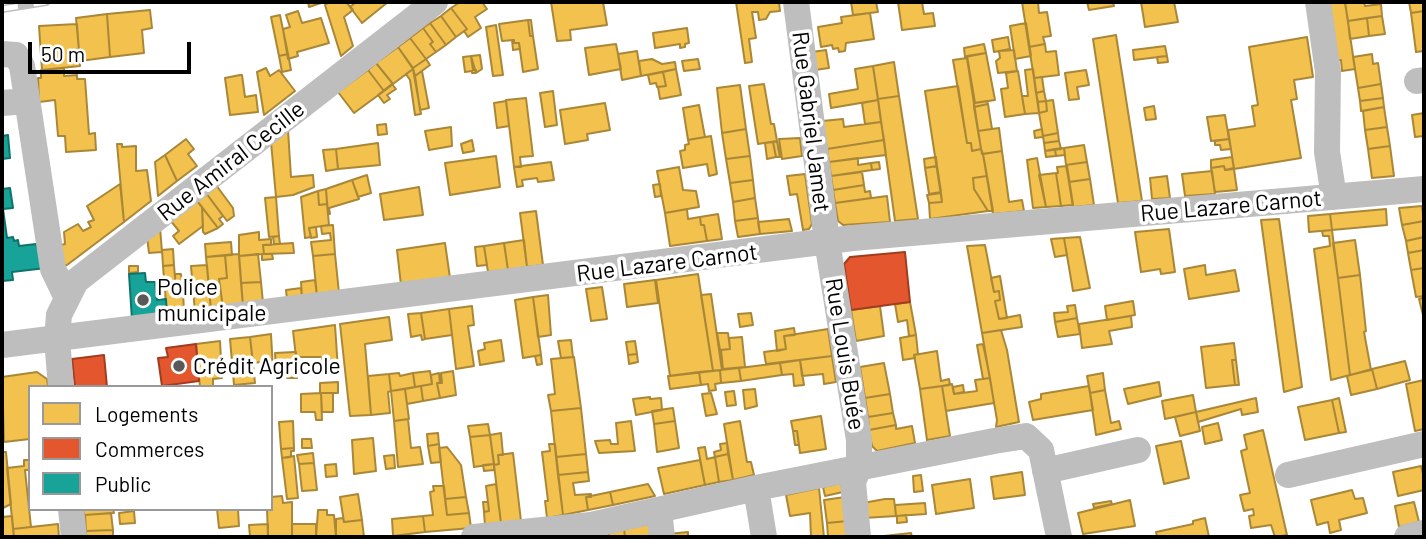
<!DOCTYPE html>
<html>
<head>
<meta charset="utf-8">
<style>
	body { margin:0 }
	#map { position:relative; width:1426px; height:539px; overflow:hidden; background:#fff; font-family:Barlow,sans-serif }
	canvas { display:block }
	.frame { position:absolute; inset:0; border:4px solid #000; pointer-events:none }
	.legend { position:absolute; left:28px; top:385px; width:245px; height:126px; box-sizing:border-box; background:#fff; border:2px solid #999; margin:0; padding:9px 12px; list-style:none; font-size:21px; color:#000 }
	.legend li { display:flex; align-items:center; gap:14px; height:35px }
	.legend b { width:35px; border:2px solid #999 }
	.scale { position:absolute; left:28px; top:42px; width:163px; height:32px; box-sizing:border-box; border:4px solid #000; border-top:0; padding-left:9px; font-size:21px; line-height:24px; white-space:nowrap; color:#000; -webkit-text-stroke:5px #fff; paint-order:stroke }
</style>
</head>
<body>
<div id="map">
<canvas width="1426" height="539"></canvas>
<div class="frame"></div>
<ul class="legend">
<li><b style="height:19px;background:#f2c14e"></b>Logements</li>
<li><b style="height:19px;background:#e4572e"></b>Commerces</li>
<li><b style="height:19px;background:#17a398"></b>Public</li>
</ul>
<div class="scale">50 m</div>
</div>
<script>
const g = document.querySelector('canvas').getContext('2d');
g.lineJoin = 'round';
function fillPath(path, color) { g.fillStyle = color; g.fill(path, 'evenodd'); }
function trace(path, color, width, dash) { g.strokeStyle = color; g.lineWidth = width; g.lineCap = dash ? 'butt' : 'round'; g.setLineDash(dash || []); g.stroke(path); }
function label(font, color, halo, rows, align = 'center') {
  g.font = font + ' Barlow,sans-serif'; g.lineWidth = 7; g.setLineDash([]); g.textBaseline = 'middle'; g.strokeStyle = halo; g.fillStyle = color; for (const [text, x, y, turn = 0] of rows) {
    g.save(); g.translate(x, y); g.rotate((+turn || 0) * Math.PI / 180); g.textAlign = isNaN(turn) ? turn : align; if (halo) g.strokeText(text, 0, 0); g.fillText(text, 0, 0); g.restore();
  }
}
const homes = new Path2D(`
	M308,2H324L309,7Z
	M329,2H346L353,10L344,17L353,46L341,56L325,5Z
	M356,2H388L362,23L350,7Z
	M460,2H482L487,9L475,17L481,28L468,37L464,31L467,29L451,8Z
	M551,2H603L607,25L570,30L571,40L557,41Z
	M736,2H779L780,11L770,12L766,19L759,20L758,12H752L756,38L749,39L752,62L745,63Z
	M851,2H876L878,12L853,15Z
	M898,2H922L924,14L933,13L935,26L902,30Z
	M1022,2H1038L1039,13L1047,12L1051,36L1043,37L1045,44L1029,47Z
	M1087,2H1113L1114,6L1089,10Z
	M1141,2H1174L1178,22L1145,27Z
	M1327,2H1345L1355,69L1342,71L1341,60L1335,61Z
	M1364,2L1365,6L1381,4L1382,16L1348,21L1345,3Z
	M1409,2H1424V11L1411,13Z
	M451,8L467,29L456,37L441,16Z
	M150,10L152,28L142,30L144,53L110,57L107,14Z
	M298,11L302,23L321,18L329,43L297,52L298,56L288,59L283,29L290,27L286,15Z
	M1424,11V51L1416,52L1411,13Z
	M870,13L874,39L846,43L845,51L839,52L838,48L833,49L832,45L821,47L818,27L842,23L841,17Z
	M107,14L110,57L80,61L76,18Z
	M280,15L288,54L279,56L271,17Z
	M441,16L456,37L446,45L430,23Z
	M1382,16L1385,34L1369,36L1367,18Z
	M1367,18L1369,36L1350,39L1348,21Z
	M528,20H531L533,36H530Z
	M528,20L530,36H533L538,69L523,72L519,43H514V40L502,41L499,24Z
	M430,23L446,45L436,52L430,44L433,42L423,28Z
	M1026,23L1031,56L1015,59L1010,26Z
	M77,24L80,66L42,70L39,26Z
	M496,25L503,75L493,76L486,27Z
	M423,28L433,42L430,44L436,52L426,59L410,38Z
	M687,28L689,43L685,44V47L680,48V44L655,48L653,33Z
	M1116,35L1142,201L1118,203L1093,39Z
	M1008,37L1010,49L994,52L992,40Z
	M1307,37L1313,77L1294,80L1297,99L1291,100L1301,158L1234,169L1228,130L1255,126L1252,106L1258,105L1249,47Z
	M410,38L426,59L413,68L398,47Z
	M512,40H514V43H519L520,49L513,50Z
	M616,44L621,69L589,75L585,48Z
	M984,44L986,53L965,57L964,48Z
	M1045,44L1046,52L1056,51L1059,75L1034,78L1029,47Z
	M1165,46L1167,56L1134,60L1133,50Z
	M398,47L413,69L393,84L376,63Z
	M826,50L829,68L815,70L812,52Z
	M1014,50L1017,71L998,73L996,61L1000,58L999,51Z
	M637,51L641,76L622,80L618,54Z
	M986,53L995,100L975,103L967,56Z
	M288,54L291,70L282,72L279,56Z
	M1372,54L1373,64L1378,63L1381,84L1358,88L1353,57Z
	M480,55L482,69L476,73L471,56Z
	M471,56L473,70H476V73H472V71L465,72L463,57Z
	M1167,56L1168,62L1158,63L1157,57Z
	M967,58L981,149L972,151L971,143H967L953,60Z
	M426,59L430,65L415,76L413,68Z
	M652,59L662,64L675,62L676,69L641,76L639,61Z
	M698,59L700,69L684,71L682,61Z
	M894,62L899,96L878,99L873,66Z
	M376,63L393,84L384,91L368,70Z
	M873,66L878,100L831,108L829,94L858,89L855,69Z
	M64,68V76L77,75V79H85L89,134L95,133L96,150L66,152L65,136H58L55,100L39,102L38,78H41V70Z
	M266,68L270,76L279,70L295,91L264,115L257,72Z
	M413,69L421,114L415,115L410,80L406,74Z
	M676,69L681,95L660,99L658,87L666,86L663,72Z
	M1033,69L1039,113L1025,114L1022,96H1028L1025,70Z
	M368,70L384,91L354,113L338,92Z
	M1086,70L1089,85L1077,87L1079,99L1069,100L1065,73Z
	M422,71L429,108L420,110L415,76Z
	M1018,71L1025,114L1005,117L1001,89L1008,88L1006,73Z
	M663,72L666,86L657,87L656,83L650,84L648,75Z
	M240,75H242L245,97L256,95L258,112L230,115L225,78Z
	M1042,77L1044,91L1036,93L1034,78Z
	M392,84L396,89L387,95L390,99L384,103L378,95Z
	M764,84L771,124H774L777,141L758,144L749,86Z
	M1381,84L1383,98L1360,101L1358,88Z
	M740,85L746,129L722,133L717,88Z
	M958,86L967,143H971L972,151L981,149L983,154L987,176L973,178L974,189L988,211L930,219L929,203L942,202L925,91Z
	M553,91L557,125L545,127L540,93Z
	M1044,91L1046,101L1038,102L1036,93Z
	M899,96L918,219L895,221L878,99Z
	M526,98L533,156L520,157L521,167H514L506,100Z
	M1383,98L1384,107L1361,111L1360,101Z
	M878,100L881,122L865,124L862,103Z
	M1053,100L1058,133L1043,136L1039,113L1047,111L1046,101Z
	M506,101L509,126L497,128L494,103Z
	M987,101L988,104L974,107V103Z
	M1046,101L1047,111L1039,113L1038,102Z
	M605,103L610,130L587,134L588,140L565,144L560,110Z
	M988,104L992,129L978,131L974,107Z
	M699,105L705,137L688,140L683,108Z
	M1154,106L1156,119L1146,120L1144,108Z
	M1384,107L1387,127L1365,130L1363,111Z
	M1424,113V136L1415,137L1412,115Z
	M1225,115L1229,139L1211,141L1207,117Z
	M843,119L844,127L881,122L884,140L827,149L822,121Z
	M386,124L387,134L378,135L377,125Z
	M451,127L452,146L429,150L425,131Z
	M1387,127L1390,146L1368,149L1365,130Z
	M999,128L1002,151L982,154L978,131Z
	M746,129L750,156L726,159L722,133Z
	M1042,129L1043,137L1035,138L1034,131Z
	M288,130L291,177L313,175L314,187L293,195L276,197L271,142Z
	M1058,133L1059,141L1044,143L1043,136Z
	M711,136L717,174L709,176L707,164L683,168L680,151L685,150V145L689,144L688,140Z
	M800,138L802,156L782,159L779,139Z
	M186,139L194,149L188,154L197,166L177,181L165,155Z
	M1229,139L1231,149L1221,150L1220,145H1215V141Z
	M472,140L474,151L463,153L461,144Z
	M884,140L886,155L829,162L827,149Z
	M777,141L780,157H776L773,142Z
	M1059,141L1061,149L1045,151L1044,143Z
	M773,142L776,157L767,159L765,143Z
	M378,143L380,165L338,169L336,149Z
	M117,144H122V147L136,146V171L147,170L151,201L124,222Z
	M1084,145L1087,162L1066,165L1064,148Z
	M1390,146L1394,176L1372,178L1368,149Z
	M1064,148L1065,155L1056,156L1055,149Z
	M336,149L338,169L326,171L323,150Z
	M1055,149L1056,156L1046,157L1045,151Z
	M1002,151L1009,202L1022,200L1024,211L993,214L983,154Z
	M165,155L177,181L158,196L155,162Z
	M496,156L500,187L450,195L445,163Z
	M750,156L753,180L730,183L726,159Z
	M936,157L937,166L925,168L924,159Z
	M1232,157L1234,168L1225,170L1224,166L1211,168V160Z
	M858,158V165L871,163L872,170L831,176L829,162Z
	M1037,158L1046,207L1033,208L1027,160Z
	M551,162L554,180L538,182L537,178L522,180L523,186L517,187L514,167Z
	M879,162L880,169L872,170L871,163Z
	M1087,162L1090,179L1069,182L1066,165Z
	M937,166L941,192L929,194L925,168Z
	M1067,166L1073,205L1061,206L1056,173H1058L1057,167Z
	M1224,166L1225,170L1234,169L1237,190L1215,192L1211,168Z
	M679,167L683,190L696,191L699,207L665,213L657,171Z
	M1212,171L1215,194L1185,196L1182,174Z
	M862,172L864,185L833,190L831,176Z
	M1056,173L1061,206L1046,207L1039,175Z
	M805,174L812,224L809,229L803,230L797,194L790,195L787,176Z
	M367,175L371,193L358,197L352,180Z
	M987,176L993,211H988L974,189L973,178Z
	M1167,176L1170,198L1152,199L1150,178Z
	M1090,179L1094,205L1073,207L1069,182Z
	M352,180L359,199L329,208L330,214H328L326,189Z
	M753,180L755,198L733,202L730,183Z
	M120,184L124,222L67,265L57,267L56,246L65,244L64,232L78,224L83,231L91,227L88,222L94,220L87,206Z
	M660,184L661,196L655,197L653,185Z
	M216,185L233,208L234,216L227,221L206,193Z
	M864,185L865,192L870,191L871,198L835,203L833,190Z
	M419,187L423,215L384,220L380,194Z
	M326,189L327,204L319,205L318,191Z
	M318,191L319,205L327,204L329,225L309,228L311,237L305,238L301,197Z
	M206,193L223,216L219,219L223,224L218,228L197,201Z
	M941,193L942,202L929,203L927,195Z
	M887,196L890,222L843,225L838,221L835,203Z
	M276,197L279,236L269,237L265,198Z
	M755,198L758,218L735,221L733,202Z
	M197,201L202,207L203,226L179,244L173,236L179,231L170,220Z
	M1422,206L1424,221L1402,225L1399,208Z
	M202,207L218,228L205,234L203,232Z
	M687,209L688,219L700,217L701,225H704L707,241L670,246L665,213Z
	M1386,209L1387,225L1332,230L1330,214Z
	M536,211L543,265L527,267L520,213Z
	M718,214L722,239L707,241L704,225H701L700,217Z
	M1330,214L1332,230L1309,232L1308,216Z
	M758,218L760,234L738,237L735,221Z
	M789,219L792,231L760,234L758,222Z
	M1279,219L1302,387L1284,392L1261,220Z
	M1424,221V237L1406,241L1402,225Z
	M333,225L335,254L313,256L311,242L331,240L330,233L322,234L321,226Z
	M160,227L162,252L149,253L147,237Z
	M316,227L317,237L311,238L309,228Z
	M1169,229L1175,272L1161,274L1160,269L1141,272L1135,232Z
	M1332,230L1350,375L1331,380L1314,249L1330,246L1329,236H1323L1322,231Z
	M259,232V240L271,239V245H263L264,254L239,256V235Z
	M279,236L280,244H274L273,237Z
	M1080,237L1090,288L1073,291L1064,238Z
	M1424,237V250L1408,253L1406,241Z
	M1064,238L1067,255L1055,257L1051,239Z
	M524,240L527,267L508,270L504,243Z
	M1355,240L1360,275L1338,278L1333,243Z
	M231,242L232,255L206,257L205,244Z
	M293,243L294,253L264,254L263,245Z
	M445,243L450,278L401,285L397,250Z
	M504,243L508,270L488,272L484,246Z
	M985,245L994,292L999,291L1000,300L995,301L999,319L1020,315L1022,327L982,333L967,246Z
	M484,246L487,265L477,266L475,247Z
	M173,249L174,265L163,266L162,250Z
	M1424,250V268L1411,270L1408,253Z
	M239,254L243,306L223,308L219,279L227,278L225,255Z
	M258,254L261,282L241,283L239,256Z
	M262,254H272L273,259L262,260Z
	M335,254L339,293L317,296L313,256Z
	M225,255L227,278L219,279L223,308L211,310L206,257Z
	M174,265L176,290H183L184,313L167,316L163,266Z
	M207,265L211,310L195,312L191,266Z
	M1205,265L1206,275L1235,270L1239,291L1189,299L1184,269Z
	M129,266H138V272L129,273Z
	M1424,268V296L1416,297L1411,270Z
	M175,274H181L183,290H176Z
	M698,274L713,371L670,376L656,280Z
	M1360,275L1366,331L1364,332L1371,370L1350,375L1338,278Z
	M1000,276L1007,318L999,319L995,301L1000,300L999,291L994,292L991,278Z
	M315,280L317,296L302,298L301,282Z
	M655,280L658,303L627,307L624,284Z
	M261,282L263,303L243,306L241,283Z
	M602,287L607,319L591,321L586,289Z
	M301,288L302,298L287,300L286,290Z
	M711,294L722,370L713,371L701,295Z
	M548,295L551,335L538,337L533,297Z
	M533,297L541,355L523,358L515,300Z
	M1424,298V315H1423L1419,299Z
	M1133,301L1135,315L1107,320L1105,306Z
	M910,302L916,335L909,336L907,320L898,322L895,304Z
	M1075,305L1077,318L1055,322L1054,313L1068,312L1067,306Z
	M472,306L474,325L468,326L474,366L456,369L449,309Z
	M880,306L884,336L856,341L851,310Z
	M449,309L452,335L425,339L421,313Z
	M421,313L425,339L422,340L421,335L411,337L408,314Z
	M751,313L753,325L740,327L738,314Z
	M1131,316L1132,327L1109,331L1112,344L1082,348L1079,324Z
	M389,317L392,340L365,344L371,415L350,416L340,324Z
	M1077,318L1080,334L1058,337L1055,322Z
	M335,325L338,370L322,371V357H296L293,331Z
	M794,328L795,335L784,336L786,349L777,351L775,331Z
	M828,329L832,356L766,364L764,352L786,349L784,336Z
	M1001,330L1007,350L1019,422L996,427L997,420L982,333Z
	M717,333H728L730,349L720,350Z
	M271,334L273,370L263,371L261,362L253,363L250,337Z
	M916,335L918,354L914,355L915,358L903,360L900,338Z
	M250,337L255,383L234,385L230,339Z
	M742,337L745,367L723,369L721,350L730,349L729,338Z
	M501,340L504,361L480,365L478,351L485,349L484,343Z
	M571,340L573,357L561,358L558,341Z
	M220,341L222,378L213,379V387H200L196,344Z
	M635,341L637,354L628,355L626,342Z
	M1234,343L1236,360H1232L1235,385L1206,388L1201,347Z
	M983,344L990,378L983,379L977,345Z
	M937,351L941,381L949,379L950,385L920,389L914,355Z
	M294,352H296L297,378H287L286,370H276L275,353Z
	M637,354L638,362L629,364L628,355Z
	M541,355L542,364L537,365L535,356Z
	M832,356L836,382L824,384L823,374L802,376L800,360Z
	M574,357L581,408L551,411L548,395L555,394L551,359Z
	M800,360L804,385L794,386L793,374L782,375L780,363Z
	M1232,360H1236L1239,385H1235Z
	M1405,361L1410,380L1377,389L1372,369Z
	M780,363L782,375L741,381L739,368Z
	M884,363L890,394L865,398L860,367Z
	M739,368L741,381L721,383L720,370Z
	M1372,369L1377,389L1351,395L1347,376Z
	M720,370L721,383L715,384L716,390L709,391L708,384L701,385L699,372Z
	M430,371L432,384L415,387L413,373Z
	M453,371L456,395L440,398L437,383H442L441,373Z
	M37,372L47,379L48,387H30V439L4,442L2,377Z
	M699,372L701,385L670,389L668,376Z
	M399,373L400,376L413,373L415,387L391,391L389,374Z
	M439,373L440,383H437L440,398L423,401L421,386L432,384L431,375Z
	M1103,373L1105,390L1090,393L1087,376Z
	M389,374L391,391L388,392L390,413L371,415L368,376Z
	M990,378L994,403L946,411L942,386L952,384L954,394L977,391L975,380Z
	M1424,380V429L1415,431L1406,384Z
	M338,382V393H320V383Z
	M1159,382L1161,396L1128,404L1124,389Z
	M963,385L964,392L954,394L953,387Z
	M421,386L423,401L407,404L405,389Z
	M942,386L950,436L927,440L920,389Z
	M1089,386L1093,410L1033,420L1029,402L1041,399V394Z
	M405,389L409,419L394,421L391,391Z
	M755,389L757,406L745,409L743,390Z
	M1105,390L1111,423L1119,421L1121,429L1096,435L1090,393Z
	M734,391L736,405L727,406L725,392Z
	M321,393L322,420H316L315,412H301V394Z
	M321,393H333V412H322Z
	M711,393L717,414L706,416L702,394Z
	M890,394L893,413L868,417L865,398Z
	M1193,395L1196,412L1165,419L1162,401Z
	M650,397V399L661,398L662,410L636,415L633,399Z
	M1256,398L1258,412L1242,415L1241,409L1198,422L1196,412Z
	M1339,398L1346,432L1339,433L1332,400Z
	M1332,400L1339,433L1305,440L1298,407Z
	M581,408L586,454L556,457L551,411Z
	M673,408L675,421L654,424L652,411Z
	M1196,412L1200,431L1180,436L1175,417Z
	M893,413L896,425L869,430L868,417Z
	M821,416L826,449L800,453L797,431H793L791,421Z
	M408,419L411,448L420,447L423,464L398,467L394,421Z
	M293,421L294,448L281,449L279,422Z
	M631,421L635,451L599,453L595,441L610,440L611,444H618L616,423Z
	M675,421L679,448L657,452L654,424Z
	M740,421L747,462H751L754,475L733,480L724,424Z
	M1218,423L1222,440L1205,444L1202,427Z
	M488,424L490,435L470,437L468,426Z
	M896,425V429L912,426L915,443L877,451L872,446L869,430Z
	M1263,430L1287,535L1275,537L1271,525L1251,528L1249,516L1254,515L1253,509L1244,511L1240,495L1250,493L1241,451L1247,449L1244,435Z
	M793,431H797L799,445H795Z
	M438,433L439,444L428,446L427,434Z
	M501,433L503,455H498L499,464L494,465L490,435Z
	M490,435L494,464L474,467L470,437Z
	M373,438L376,471L354,474L352,440Z
	M302,439H311L312,448H302Z
	M1181,441L1189,478L1164,484L1156,446Z
	M727,443L728,454L715,457L714,452L721,450L720,444Z
	M439,444L441,462L431,463L428,446Z
	M549,444H555L563,515L547,518L545,501H548L542,452L550,451Z
	M447,447L461,465L466,497L445,499L439,448Z
	M705,447L707,459L715,457L719,482L705,485L698,448Z
	M294,448V451H291V457L282,458L281,449Z
	M2,452H6L11,504L3,508Z
	M313,453L314,463L299,464L297,455Z
	M513,453L521,521L501,523L494,465L499,464L498,455Z
	M586,454L588,472L558,475L556,457Z
	M728,454L733,480L719,482L715,457Z
	M394,455L395,468L386,469L384,456Z
	M294,456L298,498L287,499L282,458Z
	M24,460H30V470H25L31,527L13,529L7,468L24,466Z
	M700,460L705,485L664,494L658,468Z
	M314,463L317,490L302,491L299,464Z
	M336,464L337,476L326,477L325,465Z
	M494,464V470L484,471L483,465Z
	M1421,466L1424,478V490L1398,496L1393,472Z
	M588,472L589,481L573,483L575,495L591,494V497H586L588,510L563,515L558,475Z
	M1022,472L1025,495L994,499L991,477Z
	M921,475L923,491L914,492L913,476Z
	M970,479L974,508L936,514L932,485Z
	M841,483L843,492L825,496L823,487Z
	M496,484L501,523L485,526L484,512L489,511L486,486Z
	M648,484L655,496L613,505L610,492Z
	M433,486H444L447,515L469,513L471,528L425,532L423,516L433,515L430,492L434,491Z
	M819,488L824,537H811L810,513L790,516L786,495Z
	M1352,490L1355,499L1363,498L1367,513L1339,520L1341,530L1330,533L1328,522L1317,525L1311,500Z
	M610,492L613,505L588,510L586,497Z
	M358,494L362,520L344,522L340,497Z
	M282,496L283,503L292,502V537H268L267,509H271V497Z
	M466,497L469,513L447,515L445,499Z
	M845,497L848,521L827,523L824,500Z
	M885,499H894L896,516L864,518L863,503Z
	M1130,500L1135,526L1083,534L1078,513Z
	M1111,501L1112,504L1094,508L1093,504Z
	M483,502H488L489,511L484,512Z
	M1414,502L1419,522L1399,527L1395,506Z
	M925,503L926,514L896,516L895,505Z
	M83,509H113L114,513L84,515Z
	M217,509H238L239,526L219,528Z
	M318,510H327V515H334L336,537H316Z
	M134,511L135,523L120,524L119,513Z
	M111,513L113,530L86,531L85,515Z
	M906,515L907,522L897,523V516Z
	M12,516L14,537H2V517Z
	M423,516L425,532L393,536L392,519Z
	M343,518L344,522L362,520L364,537H336V519Z
	M1205,518L1209,537H1157L1156,532L1193,524V521Z
	M848,521L850,537H828L827,523Z
	M58,524L59,537H14L13,529Z
	M268,524V537H250L249,525Z
	M292,524H316V537H292Z
	M650,524L652,537H625L624,529Z
	M624,529L625,537H607L610,532Z
	M113,530V537H86V531Z
	M688,532V537H668V534Z
	M911,533L912,537H884V536Z`);
fillPath(homes, '#f2c14e');
trace(homes, '#a98737', 2);
const shops = new Path2D(`
	M905,252L910,302L851,310L844,264L850,257Z
	M196,344L199,381L162,386L158,358L168,357L166,348Z
	M104,355L107,387H75L72,359Z`);
fillPath(shops, '#e4572e');
trace(shops, '#a03d20', 2);
const public = new Path2D(`
	M8,135L10,158L2,159V136Z
	M10,188L13,208L3,209L7,238L13,237L14,241L18,240L19,246L36,244L46,268L12,272L13,280L2,281V189Z
	M145,273L146,282H155L157,300L166,299L167,316L132,320L129,274Z`);
fillPath(public, '#17a398');
trace(public, '#10726a', 2);
trace(new Path2D(`
	M796,2L827,241L859,440V468L853,482L858,537
	M1318,2L1328,72L1327,152L1334,197
	M2,54L16,55L22,66L53,269L67,298
	M1417,81L1424,80
	M2,103L27,101
	M2,345L853,238L1424,189
	M61,387L57,339L59,315L76,281L435,2
	M1045,471L1138,450
	M1288,475L1424,444
	M756,488L764,537
	M71,509L74,537
	M659,510L662,537
	M474,537L591,525L756,488L994,441L1026,436L1041,450L1059,537
	M1407,537L1424,533`), '#bebebe', 26);
const rail = new Path2D(`
	M2,9L46,2`);
trace(rail, '#bebebe', 8);
trace(rail, '#fff', 5, [16]);
for (const [x, y, r, color] of [
	[143,300,7,"#595959"],
	[179,366,7,"#595959"]
]) { const dot = new Path2D(); dot.arc(x, y, r, 0, 2 * Math.PI); g.fillStyle = color; g.fill(dot); trace(dot, '#fff', 2.5); }
label('23px', '#000', '#fff', [
	["Rue Gabriel Jamet",811,122,83],
	["Rue Amiral Cecille",231,161,-38],
	["Rue Lazare Carnot",1231,206,-5],
	["Rue Lazare Carnot",667,263,-7],
	["Rue Louis Buée",845,354,81]
]);
label('23px', '#000', '#fff', [
	["Police",157,287],
	["municipale",157,313],
	["Crédit Agricole",193,366]
], 'left');
</script>
</body>
</html>
